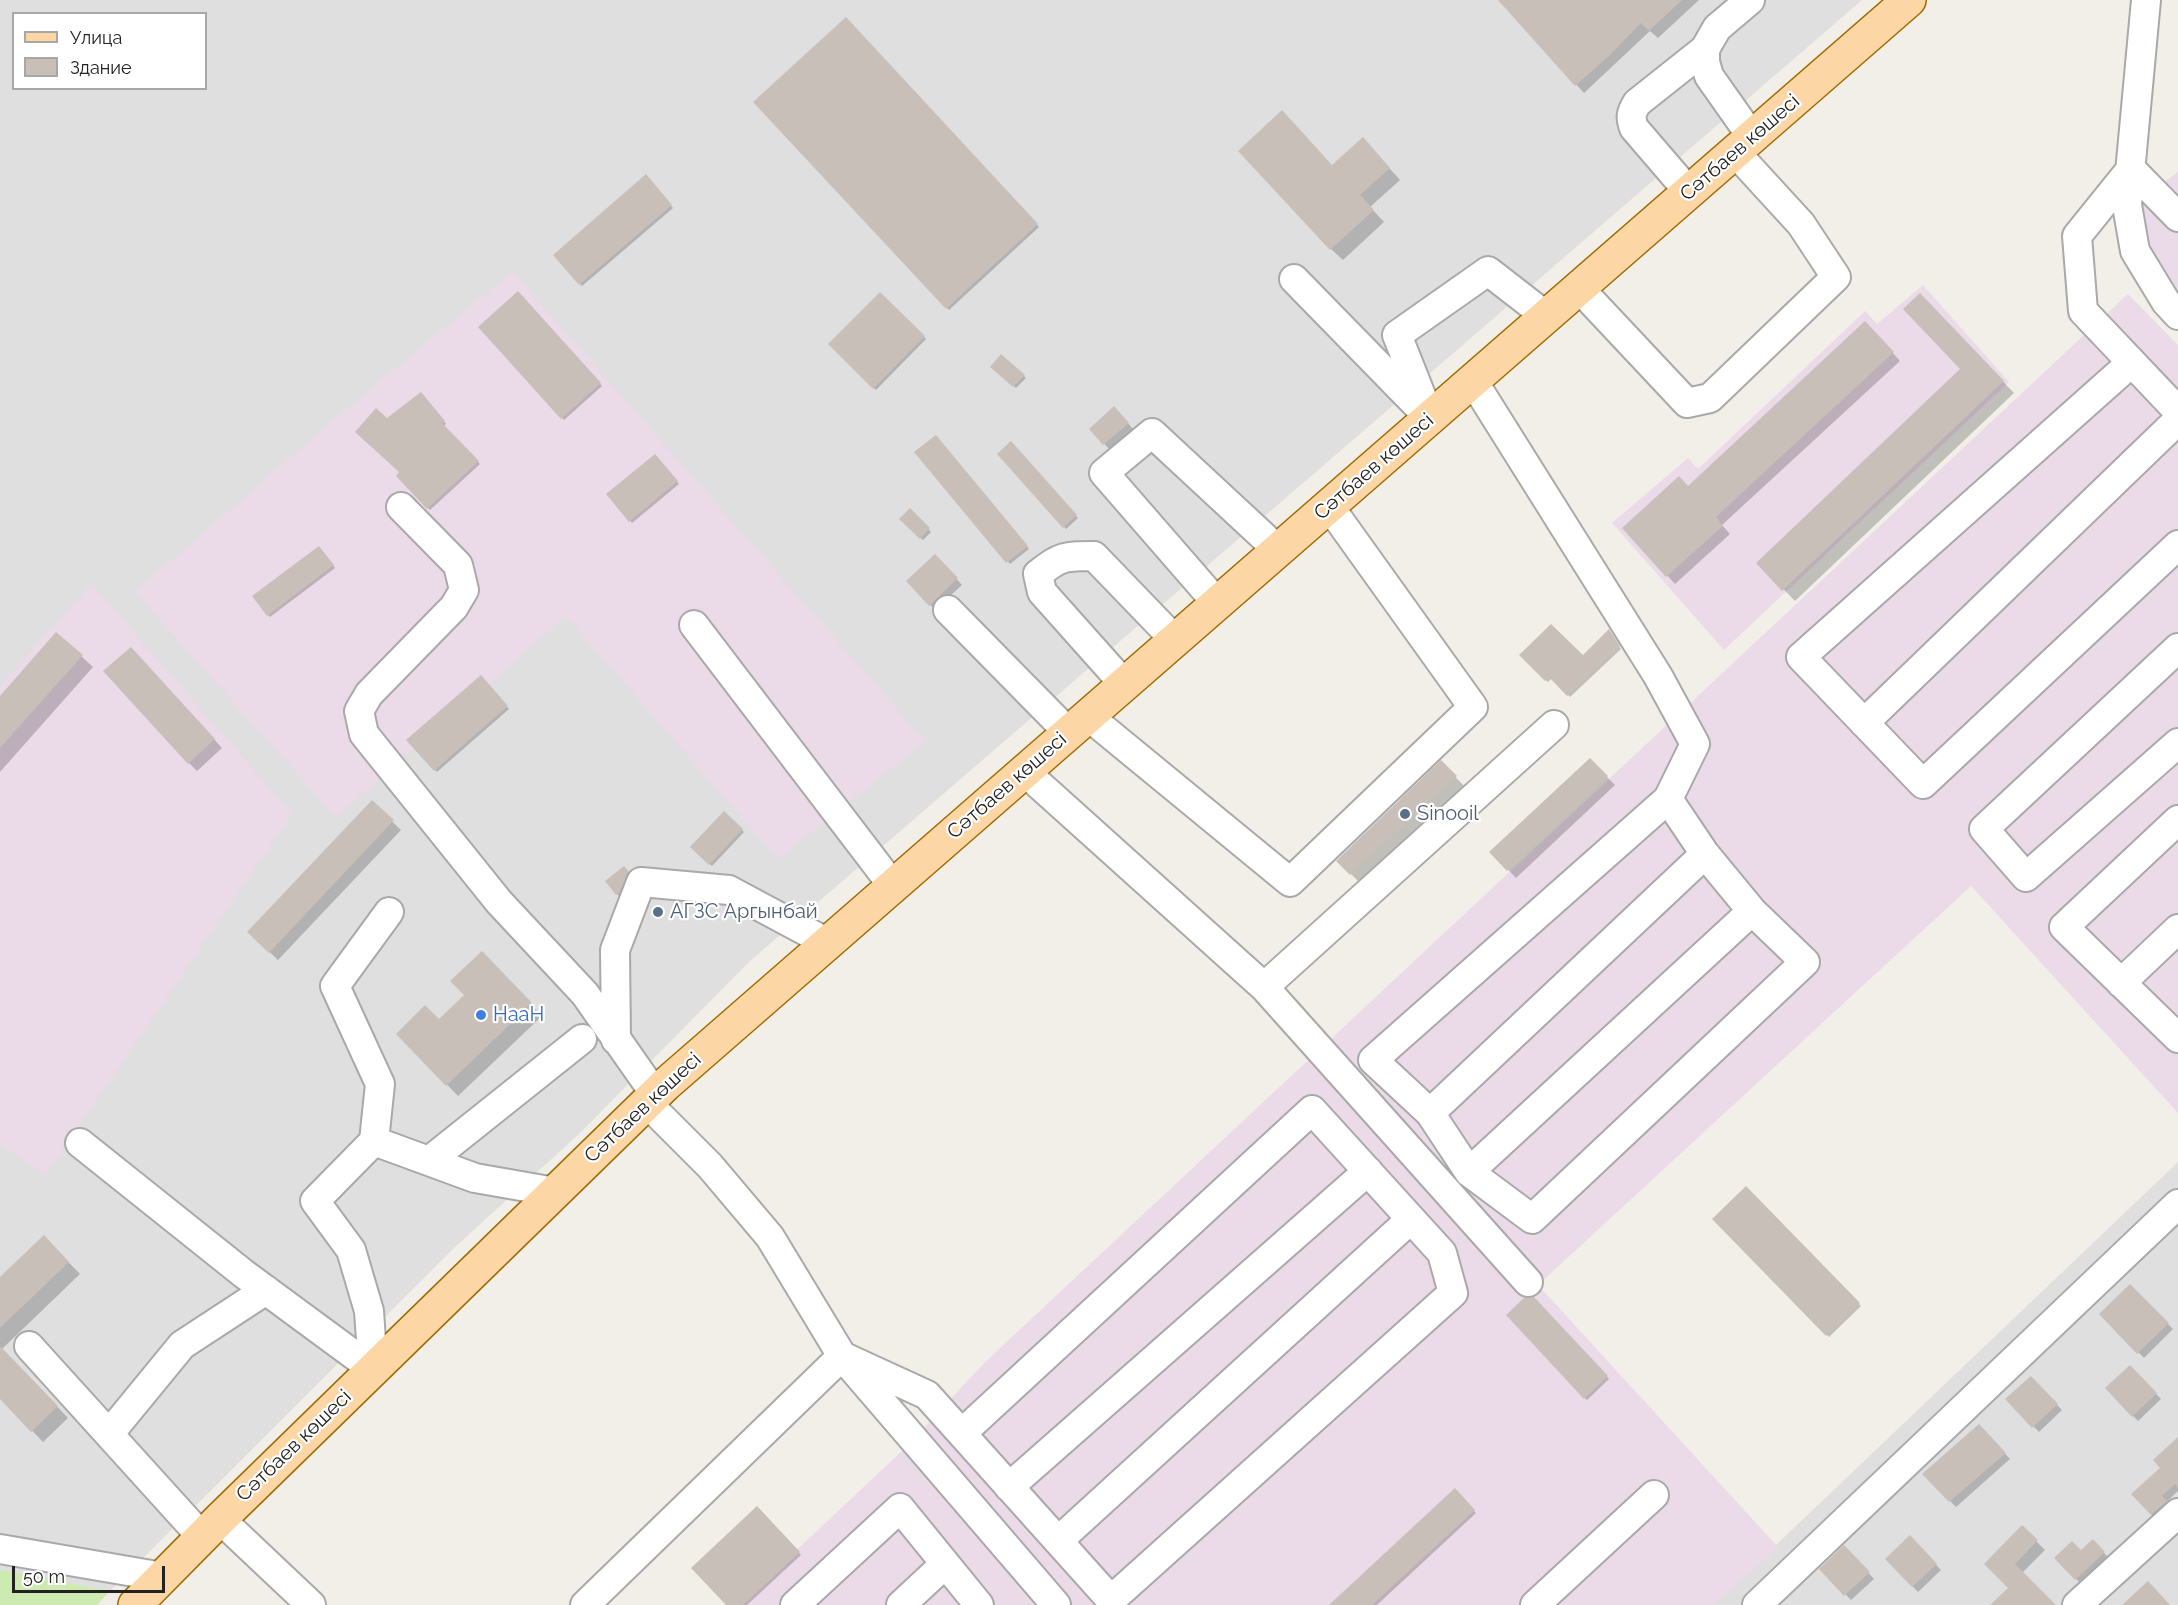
<!DOCTYPE html>
<html>
<head>
<meta charset="utf-8">
<style>
	body { margin:0 }
	#map { position:relative; width:2178px; height:1605px; overflow:hidden; background:#f2efe9; font-family:Raleway,sans-serif }
	canvas { display:block }
	.legend { position:absolute; left:12px; top:12px; width:195px; height:78px; box-sizing:border-box; background:#fff; border:2px solid #a7a7a7; margin:0; padding:8px 10px; list-style:none; font-size:18px; color:#222 }
	.legend li { display:flex; align-items:center; gap:12px; height:30px }
	.legend b { width:30px; border:2px solid #a7a7a7 }
	.scale { position:absolute; left:12px; top:1566px; width:153px; height:27px; box-sizing:border-box; border:3px solid #222; border-top:0; padding-left:8px; font-size:18px; line-height:21px; white-space:nowrap; color:#222; -webkit-text-stroke:4px #fff; paint-order:stroke }
</style>
</head>
<body>
<div id="map">
<canvas width="2178" height="1605"></canvas>
<ul class="legend">
<li><b style="height:8px;background:#fcd6a4"></b>Улица</li>
<li><b style="height:16px;background:#c7bfb8"></b>Здание</li>
</ul>
<div class="scale">50 m</div>
</div>
<script>
const g = document.querySelector('canvas').getContext('2d');
g.lineJoin = 'round';
function fillPath(path, color) { g.fillStyle = color; g.fill(path, 'evenodd'); }
function trace(path, color, width, dash) { g.strokeStyle = color; g.lineWidth = width; g.lineCap = dash ? 'butt' : 'round'; g.setLineDash(dash || []); g.stroke(path); }
function label(font, color, halo, rows, align = 'center') {
  g.font = font + ' Raleway,sans-serif'; g.lineWidth = 4.5; g.setLineDash([]); g.textBaseline = 'middle'; g.strokeStyle = halo; g.fillStyle = color; for (const [text, x, y, turn = 0] of rows) {
    g.save(); g.translate(x, y); g.rotate((+turn || 0) * Math.PI / 180); g.textAlign = isNaN(turn) ? turn : align; if (halo) g.strokeText(text, 0, 0); g.fillText(text, 0, 0); g.restore();
  }
}
fillPath(new Path2D(`
	M0,0H1862L750,961L578,1135L455,1247L96,1605H0ZM14,14H206V88H14Z
	M2178,1162V1605H1713Z`), '#e0dfdf');
fillPath(new Path2D(`
	M2178,172V299L2146,246L2139,200Z
	M512,272L925,741L778,859L566,616L336,817L135,592L342,413Z
	M1923,285L2009,382L1724,650L1612,523L1688,458L1698,469L1865,311L1877,324Z
	M2128,294L2178,345V1113L1971,886L1538,1285L1778,1547L1715,1605H738L904,1449L984,1363Z
	M91,584L292,814L45,1175L0,1144V686Z`), '#ebdbe8');
fillPath(new Path2D(`
	M0,1570L110,1591L97,1605H0Z`), '#cdebb0');
fillPath(new Path2D(`
	M1500,0H1699L1658,38L1650,31L1584,93Z
	M846,19L1039,227L949,310L756,102Z
	M1374,151L1400,180L1370,207L1384,222L1343,260L1331,249L1332,166Z
	M646,177L673,208L582,286L555,255Z
	M518,293L602,386L564,420L480,327Z
	M880,294L926,339L876,390L830,344Z
	M1931,307L2014,393L1795,601L1758,563L1962,369Z
	M1873,331L1900,361L1722,525L1730,534L1675,584L1624,528L1688,488Z
	M1001,356L1026,378L1016,388L992,367Z
	M423,396L446,424L443,426L480,464L430,510L398,476L401,473L387,420Z
	M1119,413L1133,429L1110,450L1091,429Z
	M935,437L1029,549L1010,564L916,452Z
	M1011,443L1078,518L1066,529L999,454Z
	M655,456L679,484L632,523L608,494Z
	M910,510L931,532L923,540L901,519Z
	M321,550L335,568L270,617L268,615Z
	M935,556L962,585L935,610L908,581Z
	M1611,634L1621,649L1570,697L1552,678L1548,682L1521,655L1583,657Z
	M81,656L93,667L0,772V698Z
	M139,657L222,748L197,771L189,763Z
	M480,677L509,709L437,772L408,741Z
	M1590,760L1615,785L1516,878L1491,852Z
	M1441,762L1464,786L1359,882L1338,861Z
	M372,802L401,830L278,960L249,932Z
	M724,813L744,832L712,866L692,847Z
	M624,868L630,875L619,896L617,894Z
	M481,953L542,1016L458,1096L398,1034L439,1021L466,995Z
	M1746,1188L1861,1306L1829,1337L1714,1219Z
	M44,1237L80,1274L2,1349L68,1418L43,1442L0,1397V1279Z
	M2130,1286L2173,1329L2144,1358L2101,1314Z
	M1534,1298L1609,1379L1587,1400L1508,1315Z
	M2130,1367L2161,1399L2138,1421L2107,1388Z
	M2031,1378L2062,1410L2039,1432L2007,1399Z
	M1979,1426L2010,1459L1956,1507L1924,1474Z
	M2178,1439V1491L2166,1502L2171,1507L2157,1520L2133,1494L2163,1468Z
	M1455,1490L1476,1513L1377,1605H1331Z
	M757,1508L801,1555L747,1605H728Z
	M2022,1527L2045,1550L2022,1573L2054,1605H1992L2010,1588L1986,1564Z
	M1910,1537L1941,1570L1918,1592L1887,1559Z
	M2092,1541L2109,1558L2081,1584L2056,1558L2081,1552Z
	M1844,1547L1874,1579L1851,1600L1821,1569Z`), '#0003');
fillPath(new Path2D(`
	M1498,0H1682L1649,31L1641,23L1609,56L1575,86Z
	M846,17L1038,224L946,309L753,102Z
	M1282,110L1332,165L1363,137L1390,168L1360,195L1374,210L1330,250L1238,151Z
	M646,174L672,205L579,285L553,255Z
	M518,291L601,383L561,419L478,327Z
	M880,292L925,336L873,389L828,344Z
	M1920,293L2004,381L1782,591L1756,563L1960,369L1903,309Z
	M1865,321L1894,352L1716,517L1723,526L1666,577L1622,528L1679,476L1688,486Z
	M1001,354L1025,375L1013,387L990,367Z
	M421,392L445,421L442,423L479,461L427,509L396,476L399,472L355,432L376,408L387,418Z
	M1114,406L1129,423L1103,445L1089,429Z
	M936,435L1028,546L1006,563L914,452Z
	M1011,441L1077,515L1063,528L997,454Z
	M655,454L678,481L629,522L606,494Z
	M910,508L930,528L920,539L899,519Z
	M319,546L334,565L267,616L252,596Z
	M935,554L958,578L929,606L906,581Z
	M1551,624L1583,655L1609,629L1620,646L1567,696L1549,677L1545,681L1519,655Z
	M56,632L83,655L0,748V696Z
	M131,647L215,739L188,764L103,671Z
	M481,675L508,706L434,771L406,740Z
	M1590,758L1608,776L1507,871L1489,852Z
	M1441,760L1457,776L1350,875L1336,861Z
	M372,800L394,820L269,953L247,932Z
	M724,811L743,829L709,865L690,847Z
	M624,866L629,872L620,892L616,895L605,881Z
	M482,951L532,1003L446,1086L396,1034L425,1005L439,1019L464,995L450,981Z
	M1746,1186L1860,1303L1826,1336L1712,1219Z
	M44,1235L69,1262L0,1328V1277Z
	M2130,1284L2169,1323L2137,1354L2099,1314Z
	M1534,1297L1608,1376L1584,1399L1506,1315L1524,1298Z
	M0,1346L58,1406L31,1432L0,1399Z
	M2130,1365L2157,1393L2132,1417L2105,1388Z
	M2031,1376L2058,1404L2032,1428L2005,1399Z
	M1979,1424L2006,1453L1949,1502L1922,1474Z
	M2178,1437V1488L2175,1484L2162,1496L2167,1501L2151,1515L2131,1494L2160,1468L2153,1460Z
	M1455,1488L1475,1510L1372,1605H1329Z
	M757,1506L800,1552L743,1605H726L691,1568Z
	M2022,1525L2038,1540L2015,1564L2056,1605H1990L2008,1588L1984,1564Z
	M1910,1535L1937,1564L1912,1587L1885,1559Z
	M2093,1539L2105,1552L2075,1580L2054,1558L2072,1541L2081,1550Z
	M1844,1545L1870,1572L1844,1596L1819,1569Z
	M2148,1581L2170,1605H2122Z`), '#c7bfb8');
const minor = new Path2D(`
	M1750,0L1717,28L1705,49V62L1709,76L1752,137
	M2146,0L2127,205L2135,251L2166,302L2178,315
	M1689,192L1634,128C1630,117 1631,113 1637,103L1705,49
	M2178,217L2131,169L2077,236L2083,311L2178,411
	M1294,279L1420,408
	M1579,288L1687,403L1710,398L1836,277L1801,224L1735,152
	M2131,363L1801,657L1923,784L2178,545
	M1473,381L1658,676L1695,744L1668,799
	M1430,418L1397,335L1488,271L1546,316
	M401,507L458,565L464,590L454,607L369,694L359,711L364,734L499,902L585,994L655,1094
	M1217,603L1104,473L1152,433L1278,550
	M948,610L1069,733
	M694,625L893,886
	M2178,648L1984,829L2026,877L2178,743
	M1124,684L1042,592L1038,574C1060,556 1065,556 1094,556L1175,640
	M1088,716L1290,882L1473,707L1329,506
	M1864,723L2178,420
	M1024,771L1264,987L1554,725
	M2178,820L2064,927L2178,1038
	M2121,983L2178,929
	M1264,987L1528,1282
	M616,1040L615,950L641,882L729,890L828,943
	M647,1103L710,1166L770,1237L842,1356L927,1395L1111,1600L1453,1293L1442,1253L1312,1110L962,1433
	M1430,1113L1373,1060L1668,799L1705,854
	M374,1141L380,1084L335,986L389,912
	M80,1143L244,1274L373,1369L369,1311L351,1250L315,1201L374,1141L475,1178L555,1192
	M429,1161L582,1039
	M1469,1172L1430,1113L1705,854L1752,911L1805,962L1532,1219L1469,1172L1752,911
	M29,1346L202,1537
	M109,1434L182,1345L266,1290
	M1009,1487L1368,1171
	M220,1519L311,1605
	M1058,1541L1411,1219
	M0,1549L163,1577
	M585,1605L842,1356L1056,1605
	M795,1605L900,1508L979,1605
	M901,1605L945,1564
	M1535,1605L1654,1495
	M1757,1605L2178,1204
	M2077,1605L2178,1513`);
const major = new Path2D(`
	M135,1605L220,1519L665,1085L1909,0`);
trace(minor, '#a9a9a9', 32);
trace(major, '#a06b00', 36);
trace(minor, '#fff', 28);
trace(major, '#fcd6a4', 33);
for (const [x, y, r, color] of [
	[1405,814,6,"#5c6f8a"],
	[658,912,6,"#5c6f8a"],
	[481,1015,6,"#3f7fe0"]
]) { const dot = new Path2D(); dot.arc(x, y, r, 0, 2 * Math.PI); g.fillStyle = color; g.fill(dot); trace(dot, '#fff', 2); }
label('20px', '#222', '#fff', [
	["Сәтбаев көшесі",1740,148,-41],
	["Сәтбаев көшесі",1374,467,-41],
	["Сәтбаев көшесі",1007,786,-41],
	["Сәтбаев көшесі",643,1108,-43],
	["Сәтбаев көшесі",294,1446,-44]
]);
label('20px', '#4e5e75', '#fff', [
	["Sinooil",1417,814],
	["АГЗС Аргынбай",670,912]
], 'left');
label('20px', '#366cbe', '#fff', [
	["НааН",493,1015]
], 'left');
</script>
</body>
</html>
